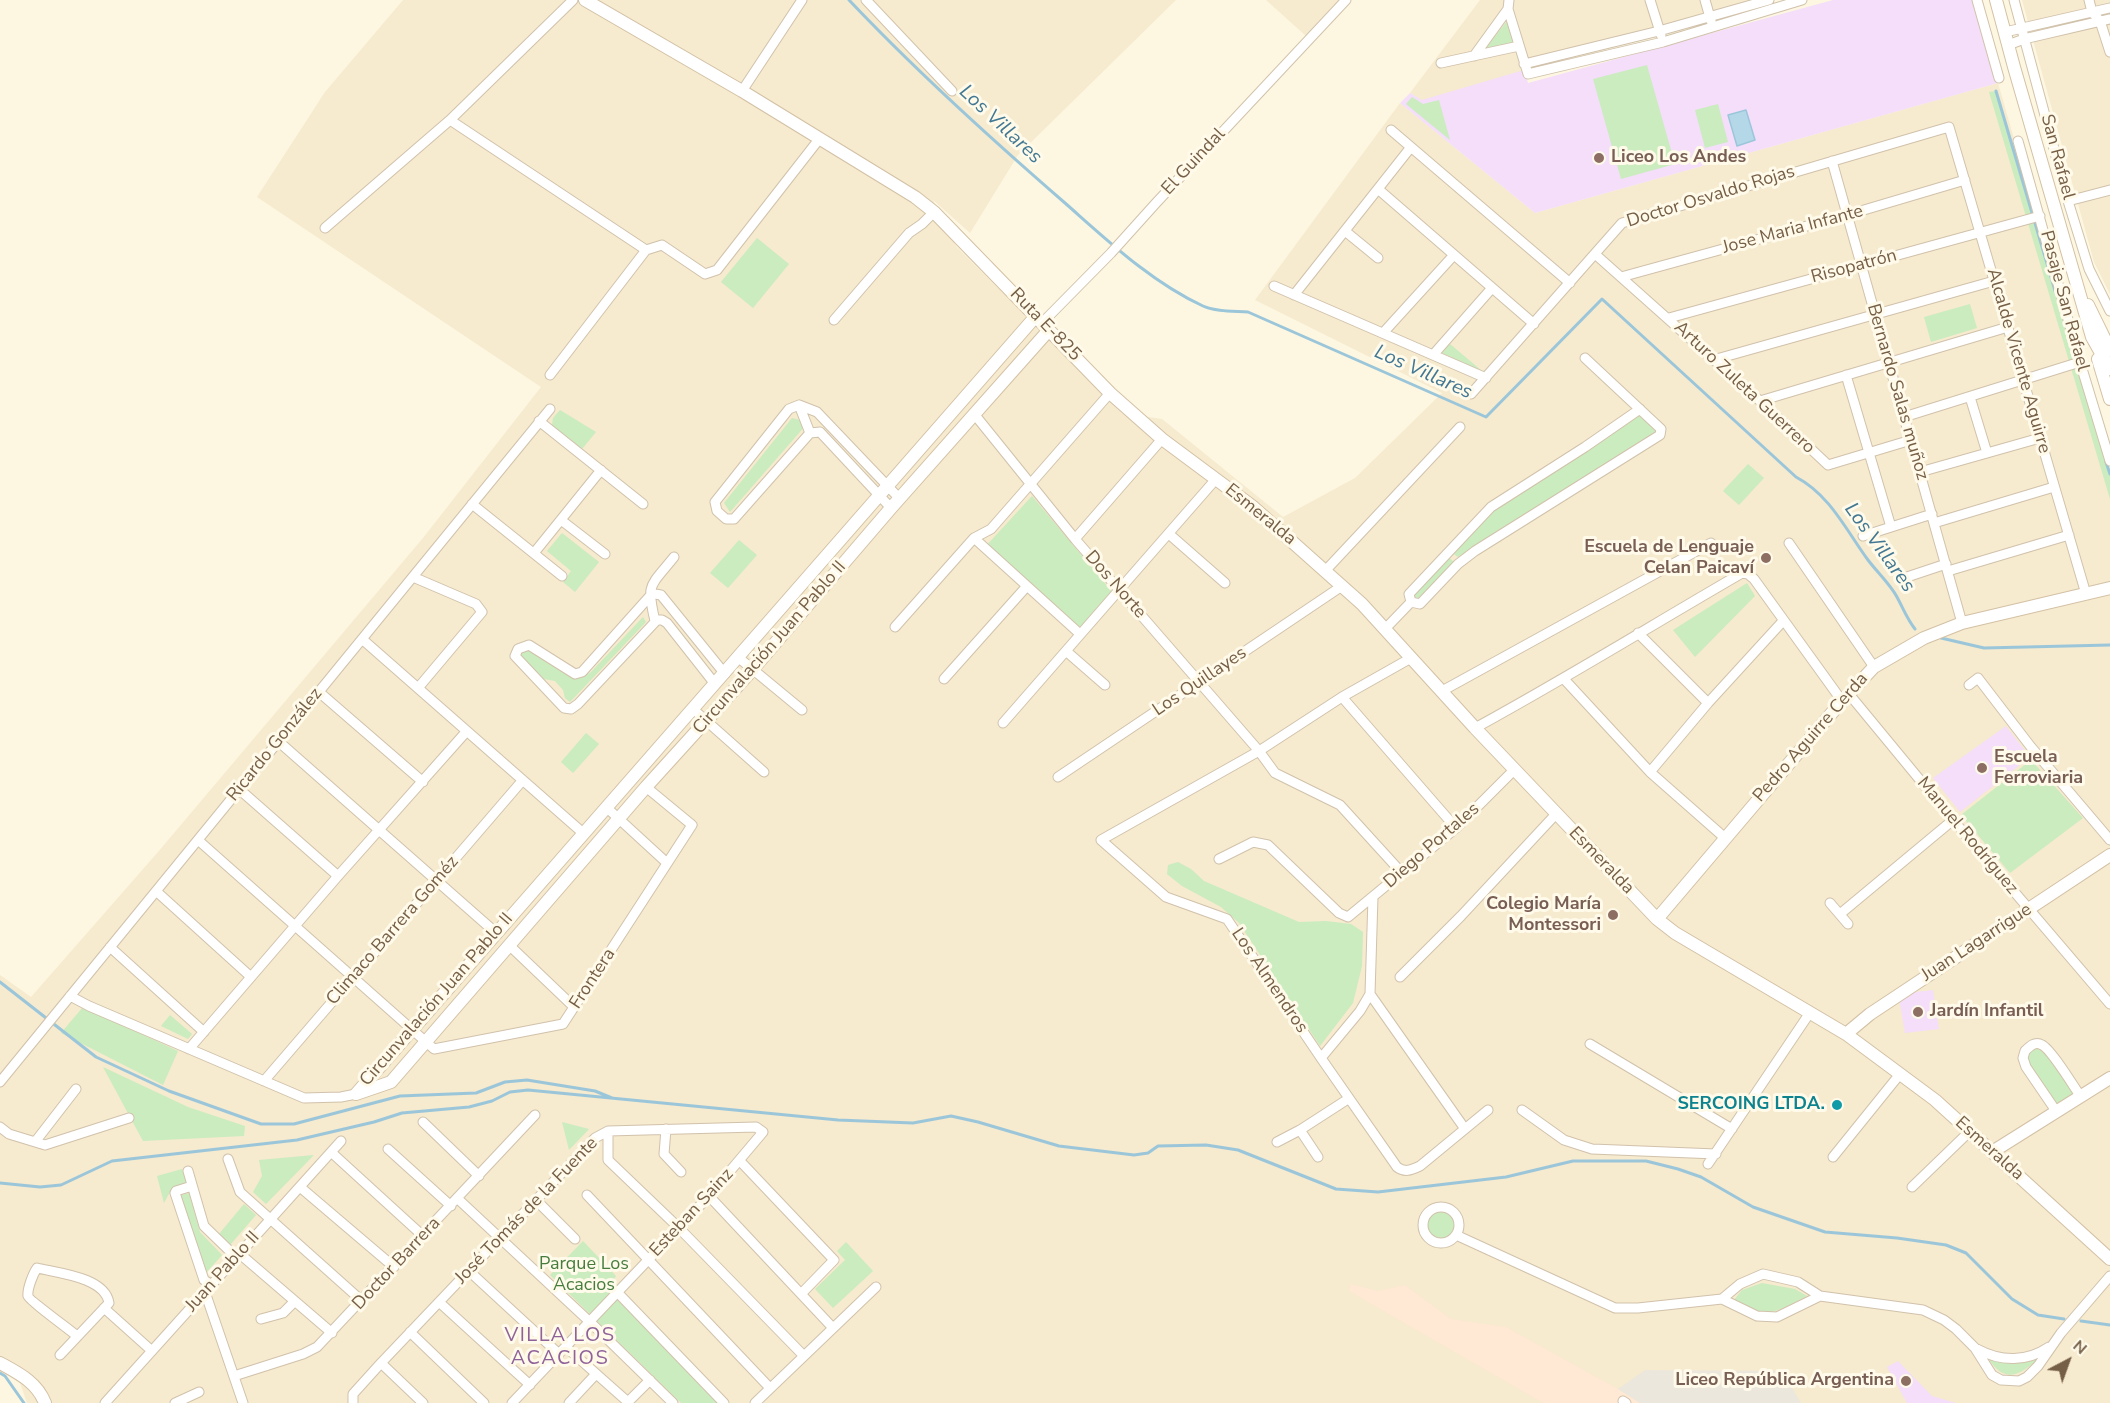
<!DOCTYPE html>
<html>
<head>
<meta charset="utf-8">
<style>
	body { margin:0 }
	#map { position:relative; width:2110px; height:1403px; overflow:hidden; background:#fdf7e1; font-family:"Nunito Sans",sans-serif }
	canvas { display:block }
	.north { position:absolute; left:2038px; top:1331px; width:60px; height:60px; -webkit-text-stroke:4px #fffae9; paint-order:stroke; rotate:41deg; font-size:16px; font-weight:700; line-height:24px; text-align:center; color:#765f47 }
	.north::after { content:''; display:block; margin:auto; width:21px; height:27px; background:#765f47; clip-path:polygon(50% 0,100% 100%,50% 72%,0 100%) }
</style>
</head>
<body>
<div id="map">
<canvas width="2110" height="1403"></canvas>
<div class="north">N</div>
</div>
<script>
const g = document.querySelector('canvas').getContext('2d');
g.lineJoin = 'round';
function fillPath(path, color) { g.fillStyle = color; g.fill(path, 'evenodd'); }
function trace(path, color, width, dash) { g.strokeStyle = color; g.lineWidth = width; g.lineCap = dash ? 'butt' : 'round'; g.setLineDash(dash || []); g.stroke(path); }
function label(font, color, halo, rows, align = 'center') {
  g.font = font + ' "Nunito Sans",sans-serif'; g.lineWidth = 6; g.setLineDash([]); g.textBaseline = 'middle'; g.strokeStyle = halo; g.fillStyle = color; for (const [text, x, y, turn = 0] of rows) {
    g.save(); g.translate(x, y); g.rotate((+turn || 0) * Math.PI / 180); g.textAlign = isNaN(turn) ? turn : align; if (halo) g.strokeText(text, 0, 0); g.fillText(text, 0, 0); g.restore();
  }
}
fillPath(new Path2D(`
	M403,0H1176L1018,155L970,233L933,200L956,246L1122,413L1162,419L1283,517L1355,478L1442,393L1255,300L1400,103L1535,213L1998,83L2110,473V1403H27L20,1383L0,1369V975L31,997L158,852L423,538L541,387L257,197L325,92Z
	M1266,0H1342L1306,36Z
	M1480,0H1760L1422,101L1410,93Z
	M2022,0H2110V294L2094,262Z`), '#f6eacf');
fillPath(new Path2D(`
	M1351,1284L1378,1291L1405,1285L1451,1319L1506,1327L1618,1389L1640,1403H1543L1349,1291Z`), '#ffe8d4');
fillPath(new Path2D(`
	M1645,1370L1782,1371L1801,1403H1640L1618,1389Z`), '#ece7dd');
fillPath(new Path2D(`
	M1833,0H1972L1998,83L1535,213L1400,103L1410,93L1422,100L1524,70L1528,83Z
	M2006,726L2030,757L1960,812L1933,778Z
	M1933,990L1939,1029L1905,1033L1898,994Z
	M1898,1361L1932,1396L1956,1403H1907L1887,1367Z`), '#f4defa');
fillPath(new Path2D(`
	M1507,21L1513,43L1485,49Z
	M1647,65L1675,164L1621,179L1593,79Z
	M1996,91L2110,474V499L1989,92Z
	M1412,97L1423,104L1439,100L1450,140L1406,104Z
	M1718,104L1728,142L1705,148L1695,110Z
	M757,238L789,264L753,308L721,282Z
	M1970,304L1977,328L1931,342L1924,317Z
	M1450,344L1482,371L1442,353Z
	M560,410L596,432L582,449L552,425L553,418Z
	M1639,413L1656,428V433L1458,557L1451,552L1494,507Z
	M792,418L800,420L806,425L730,512L724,503Z
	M1748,464L1764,478L1739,505L1723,491Z
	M1032,496L1113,593L1079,631L986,546Z
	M562,533L599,562L575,592L563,582L571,571L547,551Z
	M739,540L757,555L728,588L710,573Z
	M1445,554L1455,563L1419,603L1411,600V593Z
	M1747,583L1755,596L1695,657L1673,630Z
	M643,617L646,622L570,702L565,698L563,690L555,681L544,679L521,656L522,652L528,650L575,679L583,677L591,672Z
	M586,733L599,744L573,773L561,762Z
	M2031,760L2083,818L2010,873L1961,815Z
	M1178,862L1191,869L1204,881L1299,922L1326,921L1351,924L1363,932L1362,966L1353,1003L1320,1046L1239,923L1221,907L1182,886L1167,874L1168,865Z
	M83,1007L178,1051L163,1085L61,1033Z
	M170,1015L192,1034L188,1039L161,1026Z
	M2041,1047L2078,1097L2057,1108L2028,1066L2027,1051Z
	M103,1067L188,1107L245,1126L244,1136L143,1141Z
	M562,1122L589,1129L569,1150Z
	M314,1155L266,1204L253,1192L262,1176L259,1160Z
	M182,1169L187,1184L172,1188L164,1203L157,1176Z
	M189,1193L200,1232L222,1255L206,1273L179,1196Z
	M244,1204L256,1215L230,1245L219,1234Z
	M1425 1224a15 15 0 1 1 30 0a15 15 0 1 1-30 0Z
	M583,1241L616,1276L610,1286L719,1403H681L550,1275Z
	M846,1242L873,1271L833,1308L815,1289L845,1260L837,1251Z
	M1762,1283L1795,1289L1807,1296C1773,1313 1769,1320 1734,1300L1742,1290Z
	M1985,1353L2011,1360H2037C2014,1381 2000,1380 1985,1353Z`), '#caecbf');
const water = new Path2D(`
	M1746,110L1755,140L1737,146L1728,115Z`);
fillPath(water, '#b5d8e8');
trace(water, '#9bc6da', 1.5);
trace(new Path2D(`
	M849,0C917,72 990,138 1065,203C1107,240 1151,282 1203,306C1216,312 1234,311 1248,312L1486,417L1602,299L1796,477C1830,495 1846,530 1868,560C1877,572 1890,584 1897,597C1903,608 1907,619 1915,629
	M1996,91L2056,294
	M2106,462L2110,474
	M1941,638L1984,648L2110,645
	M0,982L96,1057L169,1091L261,1124H294L400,1096L476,1093L505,1082L527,1080L595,1091L612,1098
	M0,1183L40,1187L61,1185L112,1161L297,1140L374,1122L402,1113L469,1107L492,1101L510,1092L528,1090L838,1120L913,1123L951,1116L978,1122L1059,1146L1134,1155L1148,1153L1158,1146L1206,1145L1238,1150L1336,1189L1378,1192L1506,1177L1573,1161H1646L1678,1169L1701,1177L1753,1207L1825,1232L1897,1238L1946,1245L1966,1253L2012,1299L2038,1315L2064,1319
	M2081,1321L2110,1325
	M0,1373L5,1376L24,1403`), '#9bc6da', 3);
const street = new Path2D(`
	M866,0L952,91
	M1509,0L1508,9L1528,74L1663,42L1802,0
	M1650,0L1661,35
	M1705,0L1711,21
	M1977,0L1999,78
	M2014,0L2068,201L2089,269L2110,311
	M2089,0L2092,12L2100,21L2110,52
	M2005,32L2110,8
	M2008,45L2024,39L2110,19
	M1474,56L1508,9
	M1441,63L1519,46
	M1524,64L1659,31L1769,0
	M742,91L802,0
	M450,120L573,0
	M1391,130L1570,283
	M2018,141L2080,362L2110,461
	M1832,161L1962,623
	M1378,189L1534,324
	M2068,201L2110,190
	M325,228L450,120L646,250
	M1345,231L1378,258
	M1595,254L1760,401L1828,465L1911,440
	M1621,277L1847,215L1965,180
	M1274,286L1486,378
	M1294,295L1411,147
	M1669,318L2040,216
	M834,320L909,233L922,224L934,212
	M1042,323L1111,253L1156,203L1346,0
	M1383,333L1453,256
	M1433,355L1492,288
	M1713,360L1994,281
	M550,375L646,250L662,245L705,274L717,270L820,138
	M1846,375L1891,527
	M1471,394L1622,223L1949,127L2086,594
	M1970,397L1987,453
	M1760,401L2008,327
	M799,405L810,433
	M975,415L1075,539L1259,751L1275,773L1340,805L1401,872
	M1904,417L2080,362
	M539,421L643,504
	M1920,472L2040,438
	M472,504L562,576
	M891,508L820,432L810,433L734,519H726L717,511L715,502L789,409L799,405L817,412L900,499
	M561,520L605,554
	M1934,523L2054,487
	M1169,534L1225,583
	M1863,536L1932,514
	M974,538L1080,634
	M1075,539L1162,439
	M1789,543L1874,667
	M534,553L601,470
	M1326,570L1460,427
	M1948,571L2069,535
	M413,577L476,604L482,612L418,688
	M1901,579L1946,564
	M1411,602L1409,594L1491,507L1585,447L1640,409
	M655,621C646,583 650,587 674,557
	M895,627L974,538L991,529L1110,393
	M1385,629L1411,602L1420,604L1458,564L1475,551L1660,435L1661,429L1585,358
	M1638,633L1708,703
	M362,639L583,833
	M1066,651L1105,685
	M739,658L802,710
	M1411,658L1342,697L1259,751L1101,840L1166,897L1227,919L1321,1058L1397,1167C1405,1173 1411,1170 1420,1166L1488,1110
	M944,679L1027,586
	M1564,679L1650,772L1725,838
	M715,684L667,623L662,620H657L578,704L571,709L564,708L515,656L518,649L529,645L575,674L582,672L650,596L655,594L661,595L725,674
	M1969,685L1978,678L2031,747L2110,840
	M1442,691L1711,543
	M319,692L423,782
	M1849,694L1953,820L2110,1004
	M1342,697L1456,828
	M693,709L764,772
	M1003,723L1216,479
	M1475,728C1565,679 1652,625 1742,573L1748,574L1754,579L1842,701
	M278,741L495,932
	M1650,772L1708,703L1783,621
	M1058,777L1342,586
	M239,789L338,876
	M606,807L667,863
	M198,840L434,1049L563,1024L692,825L646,787
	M1219,859L1253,842L1268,845L1339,913L1348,917L1456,828L1514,770
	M156,891L251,977
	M1830,903L1848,924
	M1840,914L1953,820
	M509,945L574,1007
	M110,947L204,1032
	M1400,977L1461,916L1556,814
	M1370,994L1465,1129
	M70,996L89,1006L304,1098L341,1097L356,1094
	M1590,1044L1732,1129
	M189,1049L338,876L466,732
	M1321,1058L1360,1011L1370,994L1373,897
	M264,1081L522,781
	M0,1082L550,409
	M1522,1110L1564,1140L1592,1149L1716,1154
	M2056,1111L2026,1067L2023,1058L2025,1051C2030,1046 2035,1041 2042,1045C2051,1049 2074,1087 2081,1097
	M423,1122L479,1176
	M0,1127L9,1134L45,1145L129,1118
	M666,1129L664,1154L681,1172
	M1300,1130L1318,1157
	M608,1131V1160L679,1228L803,1355
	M35,1142L76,1089
	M1277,1142L1300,1130L1348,1099
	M388,1149L451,1206
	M331,1152L423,1236
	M1833,1157L1900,1074
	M228,1159L240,1192L362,1301
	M740,1161L834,1260L801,1294
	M1708,1164L1809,1014
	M188,1171L204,1226L237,1258
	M192,1186L176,1191L175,1193L204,1280L212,1285
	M300,1187L394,1267
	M1912,1187L1969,1132
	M587,1195L770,1388
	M709,1196L833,1328
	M458,1199L590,1322L673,1403
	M536,1200L575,1239
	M1423 1225a18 18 0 1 1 36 0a18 18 0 1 1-36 0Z
	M1456,1235L1615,1308H1638L1722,1299L1740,1284L1763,1274L1798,1282L1820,1296L1923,1310L1944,1320L1956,1329L1975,1348L1992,1375L2001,1380L2019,1381L2027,1377L2038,1366L2061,1333L2110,1276
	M240,1254L332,1333
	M469,1271L559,1354
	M205,1292L243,1403
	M618,1293L724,1403
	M1722,1299L1757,1316L1777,1317L1820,1296
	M439,1302L530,1385
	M104,1308L152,1351
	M261,1319L283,1313L294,1302
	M410,1332L484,1403
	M566,1347L628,1402
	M1977,1349C2001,1362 2027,1362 2049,1347
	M60,1355L109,1303C105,1277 57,1273 37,1268C33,1274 27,1289 28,1296C29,1300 70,1330 77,1336
	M381,1363L423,1403
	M234,1376L303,1354L317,1347L535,1115
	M1623,1401L1626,1403
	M105,1403L341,1141
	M175,1403L199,1392
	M353,1403V1394L381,1363L595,1138L608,1131L756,1127L763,1132L709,1196L512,1403
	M569,1403L596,1374
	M627,1403L650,1380
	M755,1403L876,1287`);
const secondary = new Path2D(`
	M585,0L742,91L915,197L934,212L1110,393L1162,439L1252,506L1362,604L1475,728L1657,919L1675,933L1846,1034L1900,1074L1935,1100L2110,1259
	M1996,0L2014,67L2092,337L2110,369
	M2088,305L2110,350
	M2098,359L2110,399
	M1657,919L1842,701L1874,667L1924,638L1962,623L2110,588
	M1846,1034L1870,1014L2110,855
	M356,1094L391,1082L646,787L753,669L891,508L1049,330
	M356,1094C582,834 810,576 1036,316
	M1992,1152L2110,1078
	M0,1363C18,1373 37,1382 45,1403`);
trace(street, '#d1c2ab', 11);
trace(secondary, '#d3c1a5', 14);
trace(street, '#fff', 9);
trace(secondary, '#fff', 12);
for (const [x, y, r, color] of [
	[1599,158,6,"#8d6e63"],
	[1766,558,6,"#8d6e63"],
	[1982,768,6,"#8d6e63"],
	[1613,915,6,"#8d6e63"],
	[1918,1012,6,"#8d6e63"],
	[1837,1105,6,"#0f9aa8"],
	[1906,1381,6,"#8d6e63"]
]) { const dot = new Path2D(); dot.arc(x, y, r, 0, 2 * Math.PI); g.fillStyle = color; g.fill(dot); trace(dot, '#fffae9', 2); }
label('18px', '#765f47', '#fffae9', [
	["San Rafael",2057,157,75],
	["El Guindal",1194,162,-47],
	["Doctor Osvaldo Rojas",1711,197,-17],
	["Jose Maria Infante",1793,230,-15],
	["Risopatrón",1854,267,-15],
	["Pasaje San Rafael",2064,301,75],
	["Ruta E-825",1045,325,46],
	["Alcalde Vicente Aguirre",2018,361,74],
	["Arturo Zuleta Guerrero",1744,388,43],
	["Bernardo Salas muñoz",1897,392,74],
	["Esmeralda",1260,515,39],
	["Dos Norte",1115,585,49],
	["Circunvalación Juan Pablo II",770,648,-49],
	["Los Quillayes",1200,682,-34],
	["Pedro Aguirre Cerda",1811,738,-49],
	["Ricardo González",275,745,-51],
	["Manuel Rodríguez",1967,836,50],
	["Diego Portales",1432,846,-41],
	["Esmeralda",1601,861,46],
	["Climaco Barrera Goméz",393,931,-49],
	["Juan Lagarrigue",1977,943,-33],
	["Frontera",593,979,-57],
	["Los Almendros",1269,981,56],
	["Circunvalación Juan Pablo II",437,1000,-49],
	["Esmeralda",1989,1149,42],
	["José Tomás de la Fuente",527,1211,-46],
	["Esteban Sainz",692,1213,-47],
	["Doctor Barrera",397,1264,-47],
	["Juan Pablo II",223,1272,-48]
]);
label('bold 18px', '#785e54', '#fffae9', [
	["Liceo Los Andes",1611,158],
	["Escuela de Lenguaje",1754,548,"right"],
	["Celan Paicaví",1754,569,"right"],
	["Escuela",1994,758],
	["Ferroviaria",1994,779],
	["Colegio María",1601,905,"right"],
	["Montessori",1601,926,"right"],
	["Jardín Infantil",1930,1012],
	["Liceo República Argentina",1894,1381,"right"]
], 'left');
label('bold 18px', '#0d838f', '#fffae9', [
	["SERCOING LTDA.",1825,1105]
], 'right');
label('18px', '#467d3e', '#fffae9', [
	["Parque Los",584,1265],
	["Acacios",584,1286]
]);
label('italic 20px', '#427893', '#fffae9', [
	["Los Villares",1000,125,43],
	["Los Villares",1423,373,24],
	["Los Villares",1879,548,54]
]);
g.letterSpacing = '1.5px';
label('20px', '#90629a', '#fffae9', [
	["VILLA LOS",560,1336],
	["ACACIOS",560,1359]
]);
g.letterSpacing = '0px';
</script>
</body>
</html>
